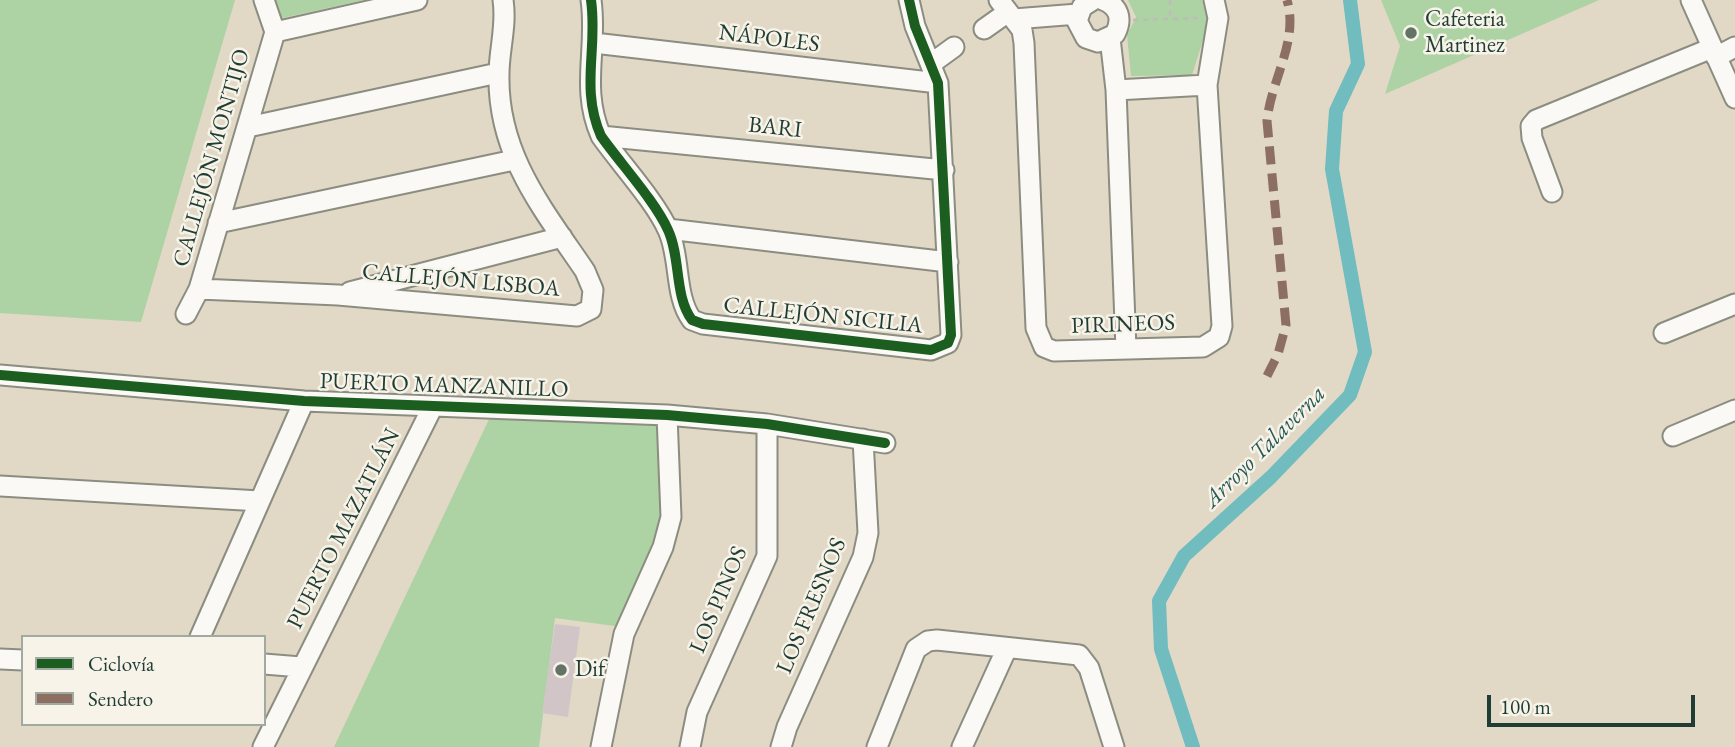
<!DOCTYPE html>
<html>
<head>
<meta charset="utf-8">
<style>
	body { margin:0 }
	#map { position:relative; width:1735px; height:747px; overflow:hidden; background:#e1d9c6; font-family:"EB Garamond",serif }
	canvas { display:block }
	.legend { position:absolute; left:21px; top:635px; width:245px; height:91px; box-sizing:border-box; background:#f7f3e8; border:2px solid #a1aaa0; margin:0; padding:9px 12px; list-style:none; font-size:21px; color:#1f3d34 }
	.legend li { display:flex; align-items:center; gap:14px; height:35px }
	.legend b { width:35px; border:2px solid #a1aaa0 }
	.scale { position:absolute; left:1487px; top:695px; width:208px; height:32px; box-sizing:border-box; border:4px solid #1f3d34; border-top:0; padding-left:9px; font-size:21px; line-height:24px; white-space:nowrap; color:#1f3d34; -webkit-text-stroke:5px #f7f3e8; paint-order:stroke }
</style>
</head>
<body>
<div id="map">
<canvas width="1735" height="747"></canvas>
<ul class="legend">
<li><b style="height:9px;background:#1b5e20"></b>Ciclovía</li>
<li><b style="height:9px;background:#8d6e63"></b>Sendero</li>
</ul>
<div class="scale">100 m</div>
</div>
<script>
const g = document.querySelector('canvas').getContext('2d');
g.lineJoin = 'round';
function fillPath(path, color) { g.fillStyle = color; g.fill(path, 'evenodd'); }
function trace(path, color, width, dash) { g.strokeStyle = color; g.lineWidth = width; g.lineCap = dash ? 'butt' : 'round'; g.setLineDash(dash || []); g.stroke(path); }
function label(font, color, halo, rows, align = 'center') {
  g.font = font + ' "EB Garamond",serif'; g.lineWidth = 5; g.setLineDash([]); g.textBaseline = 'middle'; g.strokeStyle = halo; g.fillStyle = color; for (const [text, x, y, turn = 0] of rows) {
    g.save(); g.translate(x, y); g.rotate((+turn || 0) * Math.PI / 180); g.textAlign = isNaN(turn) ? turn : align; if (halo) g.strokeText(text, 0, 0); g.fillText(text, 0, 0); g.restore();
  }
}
fillPath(new Path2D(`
	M0,0H235L141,322L0,313Z
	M270,0H364L278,19Z
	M1128,0H1202L1208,24L1192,75L1131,76L1127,35L1136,17Z
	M1381,0H1599L1385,94L1400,46Z
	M491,415L658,418L669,514L622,627L555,618L539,747H334Z`), '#add2a3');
trace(new Path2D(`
	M1193,747L1161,649L1159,601L1184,556L1271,477L1350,395L1365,352L1332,169L1336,111L1358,64L1350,0`), '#70bcbe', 14);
fillPath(new Path2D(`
	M555,624L580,627L568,717L542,713Z`), '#d2c5c8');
const minor = new Path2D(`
	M264,0L275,32
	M591,0C598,49 580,88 601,136C620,163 655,201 668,230C681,258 674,296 692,320L703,324L931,350L948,343L951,335L938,83L915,26L909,0
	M999,0L1022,30L1024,43L1036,328L1044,347L1054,351L1203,347L1219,337L1222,326L1207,85L1218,18L1214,0
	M1093,0L1082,7L1077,21L1086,38L1098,42L1115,34C1123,19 1119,6 1103,0
	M1691,0L1735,98
	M1014,19L1078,14
	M984,29L1008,12
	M275,32L417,0
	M1110,38L1116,90L1126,349
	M594,43L938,83
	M1716,57L1735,47
	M932,63L954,47
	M1116,90L1207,85
	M248,127L498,73
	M601,136L944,170
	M1552,192L1532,138L1531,126L1536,120L1712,48
	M218,223L514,160
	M668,229L948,262
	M199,289L338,295L577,316L591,309L593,290L585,271C543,209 497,154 499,74C499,49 507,26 503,0
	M350,292L562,237
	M186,314L199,289L275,32
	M1664,333L1735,304
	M0,375L304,401L667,415L767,424L885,443
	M1673,436L1735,410
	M0,486L260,501
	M200,637L304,401
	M0,659L23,660
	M264,664L301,667
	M263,747L432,408
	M601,747L624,634L663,547L671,517L667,415
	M690,747L697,712L767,556V424
	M781,747L787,727L863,557L868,533L863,439
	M877,747L916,649L928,641L937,640L1079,655L1089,668L1114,747
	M962,747L1007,648`);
trace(minor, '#8b8d81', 23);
trace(new Path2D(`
	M1170,0V19
	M1133,20L1200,18`), '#bcbdb8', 2.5, [5, 5]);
trace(minor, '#faf9f6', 19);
trace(new Path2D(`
	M1267,376L1278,354L1286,325L1267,121C1271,79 1299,42 1287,0`), '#8d6e63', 9, [18, 9]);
trace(new Path2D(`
	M591,0C598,49 580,88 601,136C620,163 655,201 668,230C681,258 674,296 692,320L703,324L931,350L948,343L951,335L938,83L915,26L909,0
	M0,375L304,401L667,415L767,424L885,443`), '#1b5e20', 10);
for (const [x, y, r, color] of [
	[1411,33,7,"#637467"],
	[561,670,7,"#637467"]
]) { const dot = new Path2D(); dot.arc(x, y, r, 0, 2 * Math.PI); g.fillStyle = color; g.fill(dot); trace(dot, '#f7f3e8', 2.5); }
label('23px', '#1f3d34', '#f7f3e8', [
	["Cafeteria",1425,20],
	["Martinez",1425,46],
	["Dif",575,670]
], 'left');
label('23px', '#1f3d34', '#f7f3e8', [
	["NÁPOLES",769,39,7],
	["BARI",775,128,6],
	["CALLEJÓN MONTIJO",212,158,-74],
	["CALLEJÓN LISBOA",461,281,5],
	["CALLEJÓN SICILIA",823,316,6],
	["PIRINEOS",1123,325,-2],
	["PUERTO MANZANILLO",444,386,2],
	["PUERTO MAZATLÁN",344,529,-63],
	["LOS PINOS",719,600,-67],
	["LOS FRESNOS",812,606,-67]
]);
label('italic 24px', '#275a56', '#f7f3e8', [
	["Arroyo Talaverna",1265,447,-45]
]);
</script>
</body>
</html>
